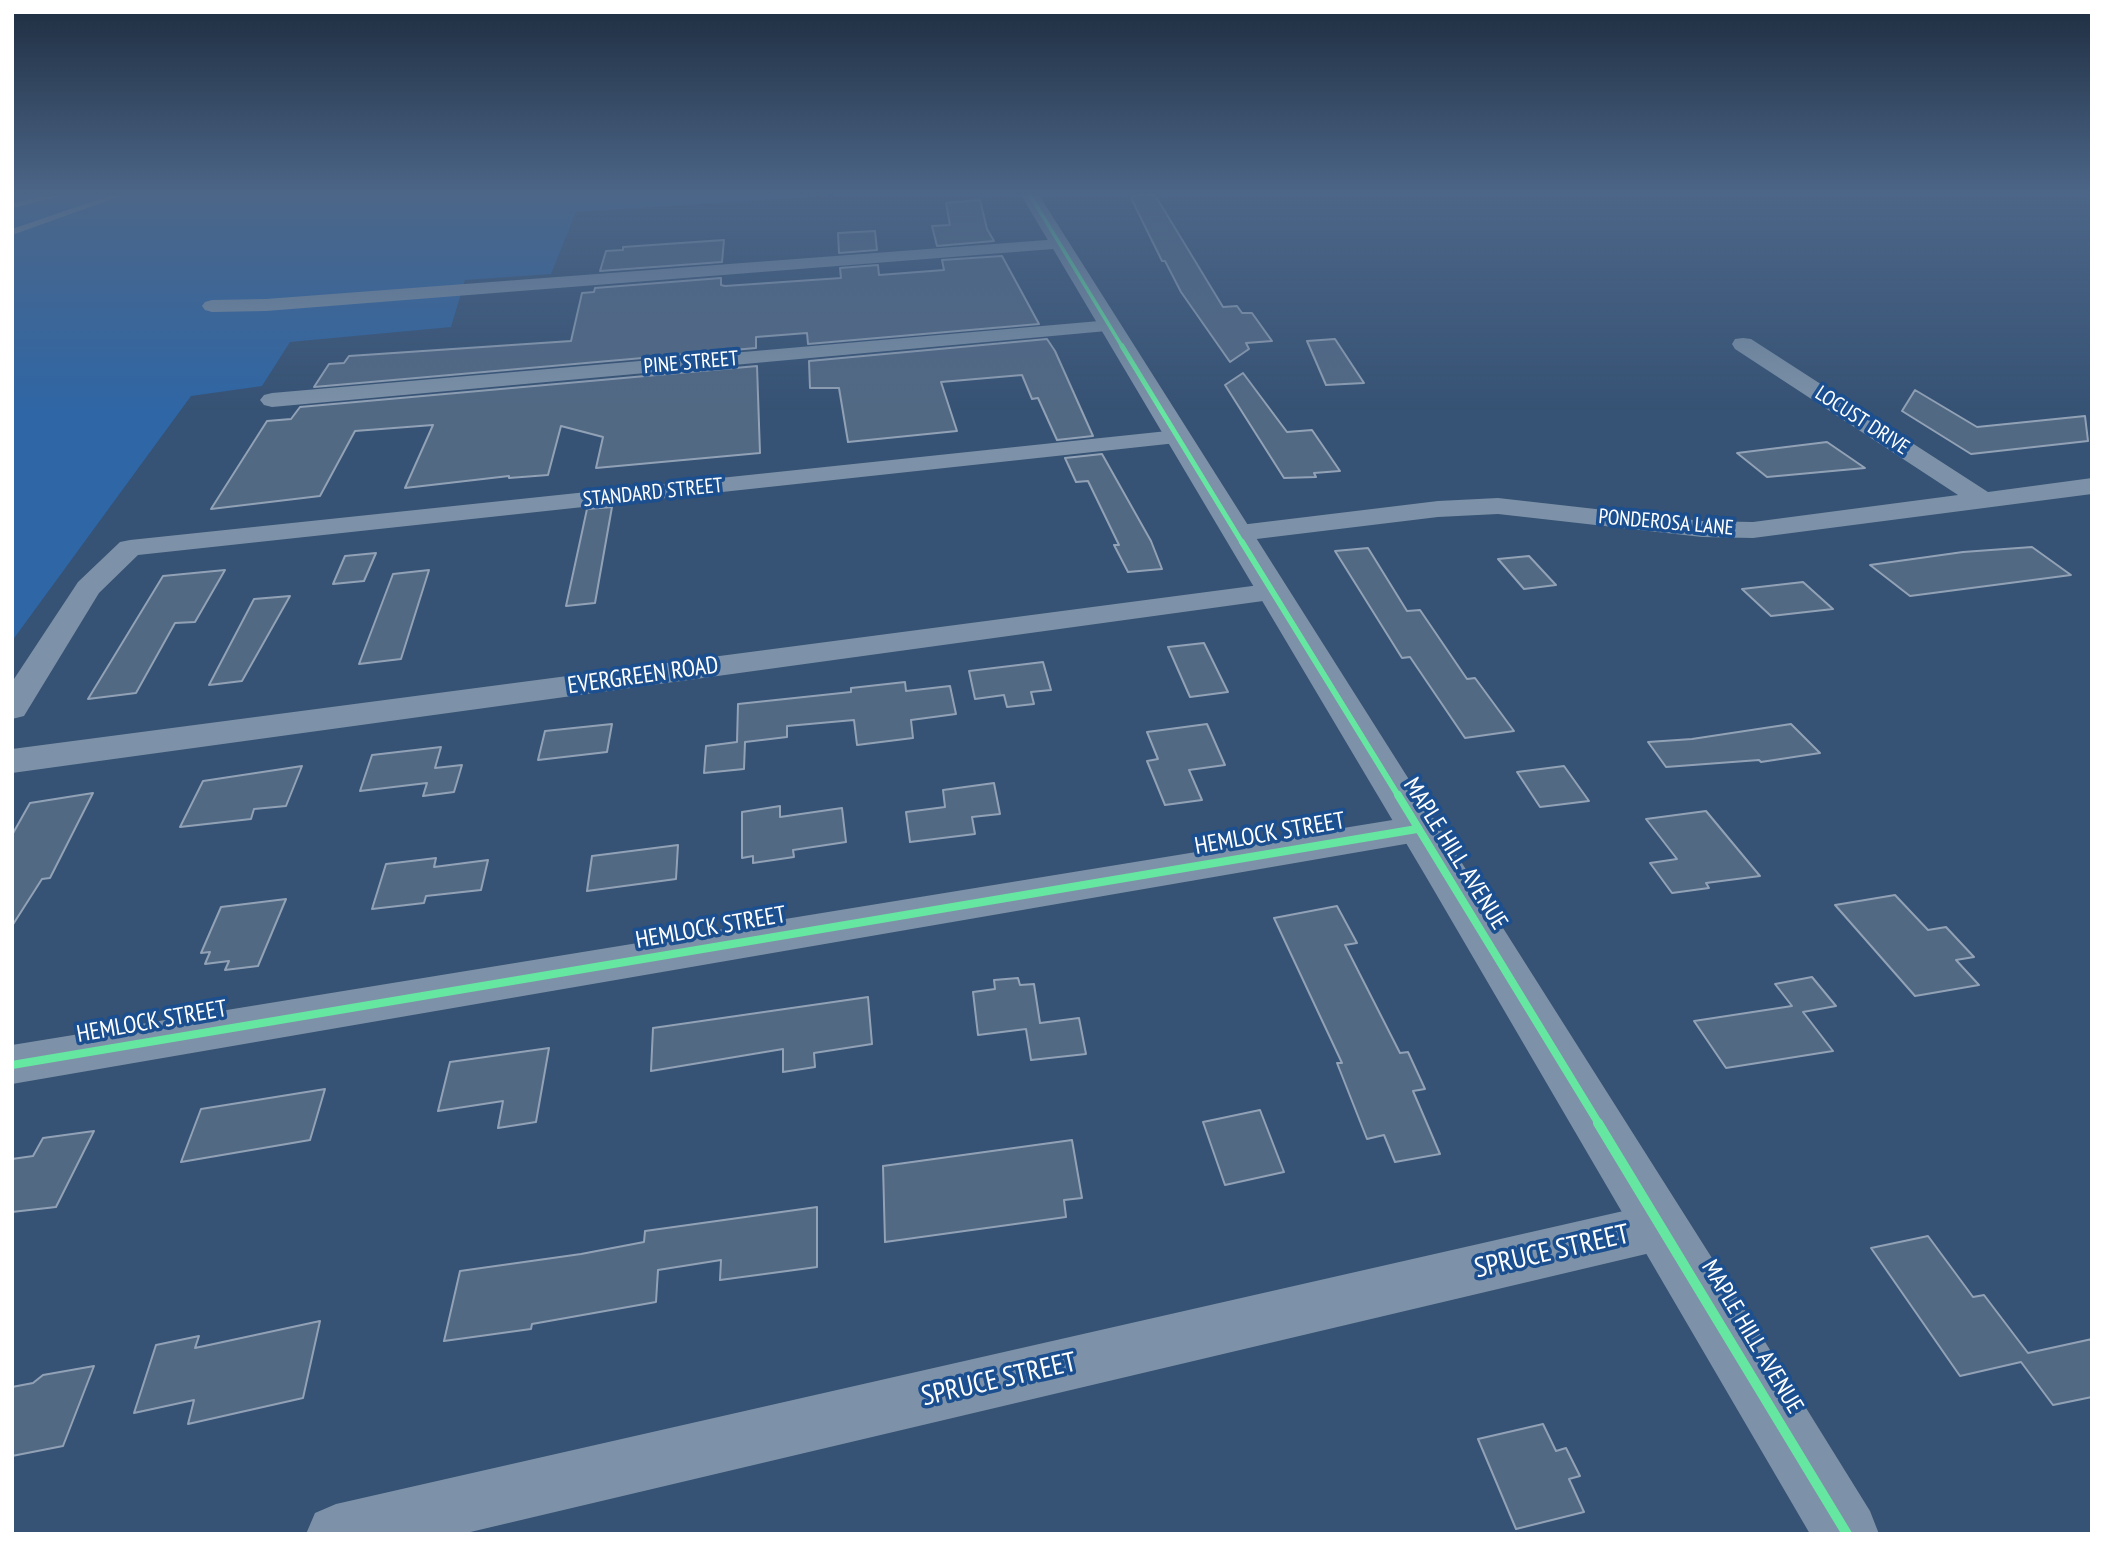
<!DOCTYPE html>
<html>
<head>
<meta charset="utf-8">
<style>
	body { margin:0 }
	#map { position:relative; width:2104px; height:1546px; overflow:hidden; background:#365274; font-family:"PT Sans Narrow",sans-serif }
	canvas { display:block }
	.frame { position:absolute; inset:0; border:14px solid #fff; pointer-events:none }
</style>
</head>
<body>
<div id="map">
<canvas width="2104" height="1546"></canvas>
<div class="frame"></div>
</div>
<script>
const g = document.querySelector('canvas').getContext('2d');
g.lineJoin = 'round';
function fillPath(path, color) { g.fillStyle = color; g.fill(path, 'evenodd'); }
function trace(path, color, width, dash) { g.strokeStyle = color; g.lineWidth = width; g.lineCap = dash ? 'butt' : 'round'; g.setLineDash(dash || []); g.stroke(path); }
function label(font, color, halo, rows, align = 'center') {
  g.font = font + ' "PT Sans Narrow",sans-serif'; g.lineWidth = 7; g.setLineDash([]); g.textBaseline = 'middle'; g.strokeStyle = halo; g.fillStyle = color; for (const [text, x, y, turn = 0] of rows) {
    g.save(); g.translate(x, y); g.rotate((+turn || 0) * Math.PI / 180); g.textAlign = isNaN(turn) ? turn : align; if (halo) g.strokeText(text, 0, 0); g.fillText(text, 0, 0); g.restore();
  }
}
fillPath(new Path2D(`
	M12,195H836L576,212L551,274L465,280L451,327L290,342L262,386L191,396L12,641Z`), '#2f66a5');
const building = new Path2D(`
	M1136,195H1155L1223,307L1237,306L1242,313H1252L1272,341L1246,343L1249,349L1230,362L1181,292L1165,261H1162L1131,198Z
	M980,200L987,229L994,241L937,246L932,226L950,225L946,203Z
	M875,231L877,250L839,253L838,233Z
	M724,240L722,262L600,271L606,251L623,250V247Z
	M1002,256L1039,324L808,344L807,333L756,337V348L314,387L329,364L344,363L349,356L571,341L582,293L594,292L595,288L721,278V285L725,286L841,278L840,268L878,265L879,275L944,270L942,260Z
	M1047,339L1055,351L1093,436L1057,440L1038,398L1032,399L1022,375L941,382L957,431L848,442L839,388H810L809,361Z
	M1335,339L1364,383L1326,385L1307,341Z
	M757,366L760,453L596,468L603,437L561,426L548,475L509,478V476L405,488L433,425L355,431L320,496L211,509L267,421L291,419L300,407Z
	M1243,373L1287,432L1312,430L1340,471L1314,473L1316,477L1284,478L1225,385Z
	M1915,390L1977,427L2085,416L2088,441L1971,454L1902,411Z
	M1827,442L1865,468L1767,477L1737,453Z
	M1102,454L1151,541L1162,569L1128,572L1114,545H1119L1088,481L1076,482L1065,458Z
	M612,507L595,603L566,606L587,509Z
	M2032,547L2071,575L1910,596L1870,565L1963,552Z
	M1368,548L1407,611L1420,610L1467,679L1475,678L1514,731L1465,738L1410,657L1402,658L1335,551Z
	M376,553L364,581L333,584L345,556Z
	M1529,556L1556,585L1524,589L1498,559Z
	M225,570L195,622L175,623L136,693L88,699L163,576Z
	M429,570L401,659L359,664L393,574Z
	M1803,582L1833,609L1771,616L1742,589Z
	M290,596L242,681L209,685L254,599Z
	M1204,643L1228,692L1190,697L1168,647Z
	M1043,662L1051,690L1031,692L1034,704L1007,707L1004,695L975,699L969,671Z
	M905,682L906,691L950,686L956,714L911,720L913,738L857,745L854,720L787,726V737L745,742L744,769L704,773L706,746L737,742L738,704L851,692V688Z
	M612,724L607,752L538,760L545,731Z
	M1207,724L1225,765L1189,770L1202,800L1165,805L1147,761L1158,759L1147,732Z
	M1791,724L1820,753L1761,762L1759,760L1666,767L1648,742L1692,739Z
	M441,747L435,768L462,765L454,792L423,796L427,783L360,791L372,755Z
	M302,766L286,806L254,809L251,819L180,827L203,781Z
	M1564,766L1589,801L1540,807L1517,772Z
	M994,783L1000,814L972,817L975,834L910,842L906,812L945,807L943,790Z
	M93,793L50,878L42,879L12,926V835L30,803Z
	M780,806V817L842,808L846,842L793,850L794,857L753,863V856L742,858V812Z
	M1706,811L1760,876L1706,883L1709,888L1672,893L1650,863L1677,859L1646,819Z
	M678,845L676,879L587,891L592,856Z
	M436,858L434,867L488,860L481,890L426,896L424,903L372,909L386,864Z
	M1895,895L1928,930L1946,927L1974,957L1956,960L1979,985L1915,996L1835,905Z
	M286,899L258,966L225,970L229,961L205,964L210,952L201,953L221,907Z
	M1337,906L1357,943L1345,945L1400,1053L1408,1052L1425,1089L1413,1091L1440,1154L1395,1162L1384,1135L1367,1139L1337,1063H1342L1274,918Z
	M1812,977L1836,1006L1803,1012L1833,1051L1726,1068L1694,1021L1792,1006L1775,984Z
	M1018,978L1020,985L1034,984L1040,1023L1079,1018L1086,1054L1031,1060L1026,1029L978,1035L973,992L995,989L994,980Z
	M868,997L872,1044L814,1053L815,1067L783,1072V1049L651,1071L653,1028Z
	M549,1048L536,1122L498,1128L503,1101L438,1111L450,1062Z
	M325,1089L310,1140L181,1162L201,1109Z
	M1260,1110L1284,1172L1225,1185L1203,1122Z
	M94,1131L56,1207L12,1212V1159L33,1156L43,1138Z
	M1072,1140L1082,1198L1064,1200L1066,1217L885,1242L883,1166Z
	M817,1207V1267L720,1280L721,1260L658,1270L656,1302L532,1324L531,1329L444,1341L460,1271L581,1254L644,1242L645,1231Z
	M1928,1236L1973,1297L1984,1295L2028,1353L2092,1339V1397L2053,1405L2021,1362L1960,1376L1871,1248Z
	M320,1321L303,1398L188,1424L194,1400L134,1413L156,1345L199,1336L195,1348Z
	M94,1366L63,1446L12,1456V1387L33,1383L43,1375Z
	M1543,1424L1556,1451L1566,1448L1580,1476L1569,1479L1584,1512L1516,1529L1478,1439Z`);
fillPath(building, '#526984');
trace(building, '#92a2b6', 2);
fillPath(new Path2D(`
	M51,195H65L12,208V203Z
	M112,195H123L12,235V229Z`), '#7d92a8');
fillPath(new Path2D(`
	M1060,239L1066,240L1069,244L1066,248L266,311L212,312L205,310L202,306L205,302L212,300L266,299Z
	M1111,320L1118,322L1121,326L1118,330L272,407L264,405L260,400L264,395L272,393Z
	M1743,338L1751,339L1988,492L2092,478V494L1753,538L1702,537L1498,514L1438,517L1240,541L1230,539L1226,533L1230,527L1240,525L1438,501L1498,498L1702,521L1753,522L1958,495L1735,349L1732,344L1735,339Z
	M1177,430L1186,432L1189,437L1186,442L138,555L99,593L24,716L12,719V682L78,582L120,542L130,540Z
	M1275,583L1285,586L1290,592L1285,598L12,773V749Z
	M1417,816L1430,820L1435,829L1430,838L1417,842L12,1084V1045Z
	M1663,1202L1680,1209L1688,1226L1680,1243L1663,1250L462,1534H306L315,1513L336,1504Z`), '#7d92a8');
fillPath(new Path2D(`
	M1021,195H1039L1767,1345L1870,1511L1879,1534H1810L1425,875Z`), '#7d92a8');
trace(new Path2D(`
	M1030,195L1123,348`), '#66e7a1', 3.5);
trace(new Path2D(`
	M1122,346L1243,544`), '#66e7a1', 5);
trace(new Path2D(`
	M1242,542L1399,797`), '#66e7a1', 6);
trace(new Path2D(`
	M1398,795L1599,1124
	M12,1065L1417,829`), '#66e7a1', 8);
trace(new Path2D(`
	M1598,1123L1847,1534`), '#66e7a1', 10);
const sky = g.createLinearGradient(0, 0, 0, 411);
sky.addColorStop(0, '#1e2d40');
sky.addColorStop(0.47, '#4c6688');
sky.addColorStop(1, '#4c668800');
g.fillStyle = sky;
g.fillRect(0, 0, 2104, 411);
label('21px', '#fff', '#1b4f8f', [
	["PINE STREET",691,363,-5],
	["LOCUST DRIVE",1862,421,33],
	["STANDARD STREET",653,493,-6],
	["PONDEROSA LANE",1666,523,5]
]);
label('24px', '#fff', '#1b4f8f', [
	["EVERGREEN ROAD",643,676,-8],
	["HEMLOCK STREET",1270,834,-10],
	["MAPLE HILL AVENUE",1455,854,58],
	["HEMLOCK STREET",711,928,-10],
	["HEMLOCK STREET",152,1022,-10],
	["MAPLE HILL AVENUE",1752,1337,59]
]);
label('28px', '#fff', '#1b4f8f', [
	["SPRUCE STREET",1552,1252,-13],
	["SPRUCE STREET",999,1380,-13]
]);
</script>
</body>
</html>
